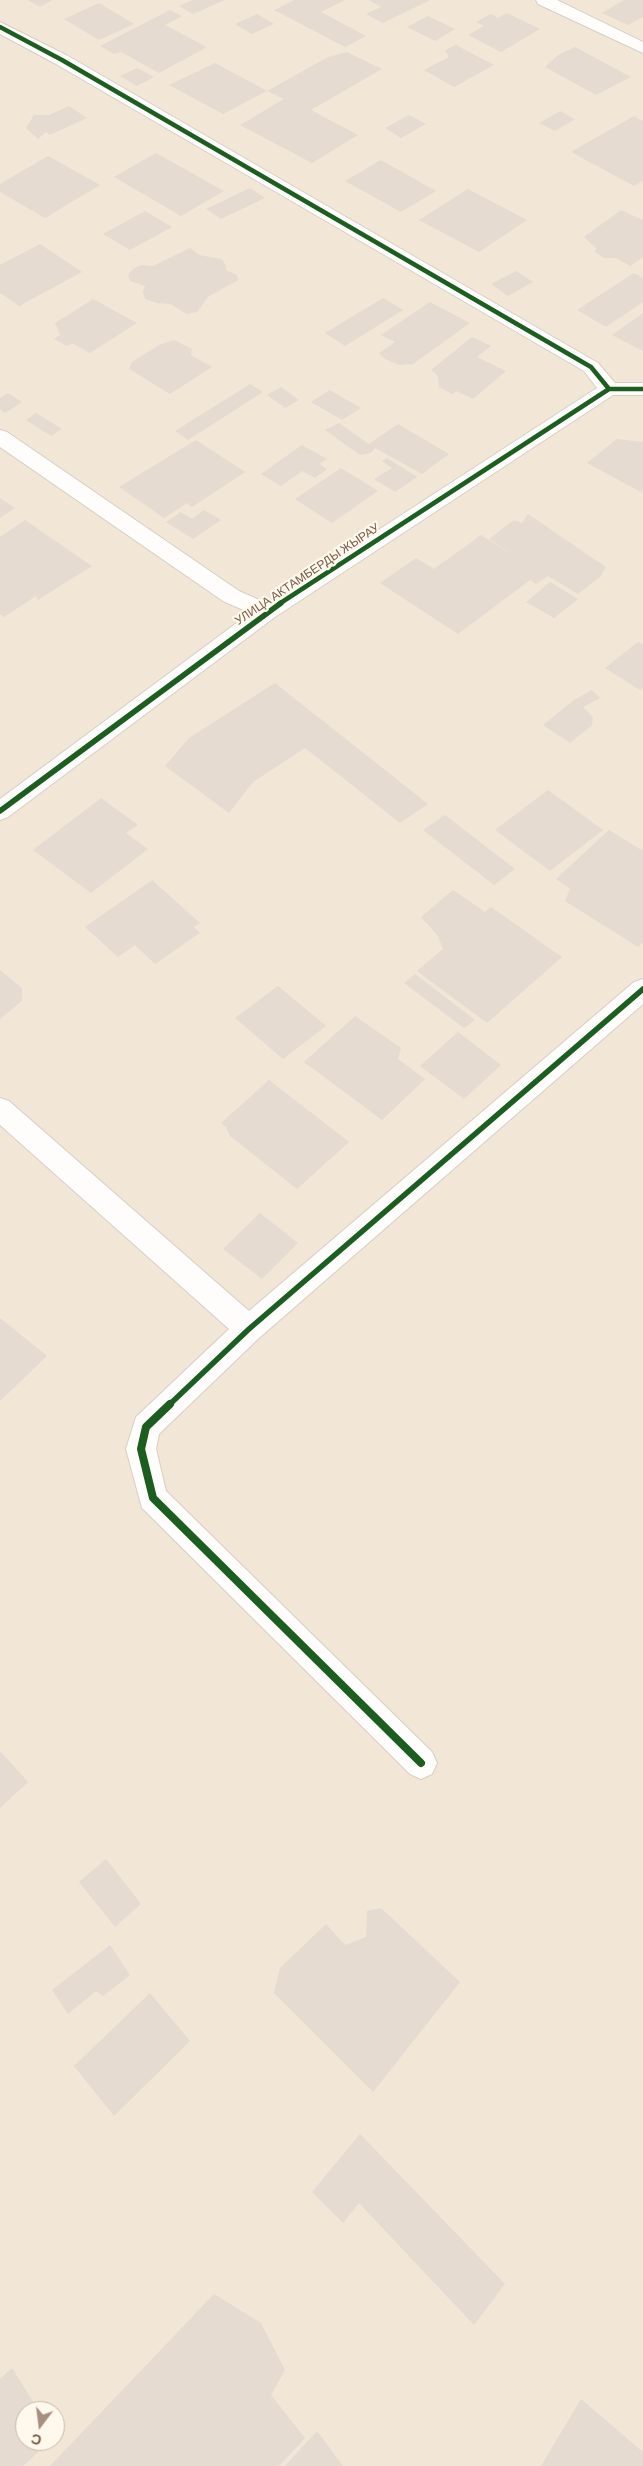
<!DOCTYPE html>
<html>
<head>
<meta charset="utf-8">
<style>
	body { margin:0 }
	#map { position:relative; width:643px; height:2466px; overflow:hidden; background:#f8f3ea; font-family:Barlow,sans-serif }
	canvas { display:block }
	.north { position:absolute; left:15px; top:2401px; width:50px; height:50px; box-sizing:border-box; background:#fff8ec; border:1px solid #c9b9aa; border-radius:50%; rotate:195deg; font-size:14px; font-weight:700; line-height:20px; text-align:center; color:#785b48 }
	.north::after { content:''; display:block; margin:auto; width:18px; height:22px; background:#a59081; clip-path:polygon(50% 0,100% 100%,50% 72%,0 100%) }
</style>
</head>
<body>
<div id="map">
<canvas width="643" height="2466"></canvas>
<div class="north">С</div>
</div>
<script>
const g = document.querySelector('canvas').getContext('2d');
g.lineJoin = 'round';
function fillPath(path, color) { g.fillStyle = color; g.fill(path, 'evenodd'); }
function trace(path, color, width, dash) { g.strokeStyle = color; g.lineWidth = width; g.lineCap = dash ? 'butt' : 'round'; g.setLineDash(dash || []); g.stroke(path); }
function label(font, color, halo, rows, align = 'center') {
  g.font = font + ' Barlow,sans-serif'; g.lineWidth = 4.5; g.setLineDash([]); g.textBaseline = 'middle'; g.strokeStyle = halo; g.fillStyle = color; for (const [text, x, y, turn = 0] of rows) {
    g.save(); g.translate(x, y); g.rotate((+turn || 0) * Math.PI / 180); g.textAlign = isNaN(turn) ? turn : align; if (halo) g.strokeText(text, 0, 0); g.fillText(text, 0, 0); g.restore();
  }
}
fillPath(new Path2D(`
	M0,0H643V2466H0ZM25,2411H55V2441H25Z`), '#f2e6d7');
fillPath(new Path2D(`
	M27,0H53L40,7Z
	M193,0H225L193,14L179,6Z
	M294,0H345L321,12L366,36L345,47L274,10Z
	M369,0H430L383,23L366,14L381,7Z
	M624,0H643V17L628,25L602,13Z
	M99,3L134,24L99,40L64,19Z
	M170,10L182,16L165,25L207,47L159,73L121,52L114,54L100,46Z
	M507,13L540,29L501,52L468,35L484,26L476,22L491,14L498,18Z
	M257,14L274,24L252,34L235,24Z
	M428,16L455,29L435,41L407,27Z
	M456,45L494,65L454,87L424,70L449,57L445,50Z
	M575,47L631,77L596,95L545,67L558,55Z
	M347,52L382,69L311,110L358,135L312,163L240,125L284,99L267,91L328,57Z
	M215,63L267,91L223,114L169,85Z
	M137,68L154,77L137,86L120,76Z
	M69,106L87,118L50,135L46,132L38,139L26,128L34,115H49Z
	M560,111L575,119L555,131L539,123Z
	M409,115L426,124L401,138L385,128Z
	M634,116L643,121V181L634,186L571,152Z
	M156,153L224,191L181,216L114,177Z
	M48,156L100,185L45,218L0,192V184Z
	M381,160L436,191L401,212L345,181Z
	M250,188L265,198L221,219L206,209Z
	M468,189L527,220L479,252L419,220Z
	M621,210L643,220V257L630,266L616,258H604L595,252L596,248L584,237Z
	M145,211L172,227L130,250L103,234Z
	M40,244L82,272L19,306L0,293V265Z
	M190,248L199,255L221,259L226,265V270L237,275L238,280L208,297L197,312L186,314L171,304L157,303L145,299L143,291L145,286L130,281L128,275L133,269L141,265L153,266Z
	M516,271L533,282L508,296L491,284Z
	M634,273L643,278V302L606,327L577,310Z
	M383,298L403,310L345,346L325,333Z
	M93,299L137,323L90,353L72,343L67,346L54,339L60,335L55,323Z
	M430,302L470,323L413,364L400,365L385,359L379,353L395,342L381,335Z
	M643,313V351L612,335Z
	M472,337L491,346L477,357L506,371L473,399L456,391L452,394L439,387L438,376L431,370Z
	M174,340L192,349L191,355L212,367L170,394L129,369L132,362L159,345Z
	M250,384L263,392L188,440L175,431Z
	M281,387L299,400L285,408L267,395Z
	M330,390L361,408L342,420L311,402Z
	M8,393L22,402L5,413L0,409V398Z
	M36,413L62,429L51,436L26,420Z
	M339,423L369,444L398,424L449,454L422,474L375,448L371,453L360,455L325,430Z
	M617,439L643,442V490L641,492L587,463Z
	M196,440L245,472L192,507L187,503L164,518L119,487Z
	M302,445L327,459L319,464L327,469L315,478L302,471L281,486L261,474Z
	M387,458L417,477L395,492L374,479L392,468L382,461Z
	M341,468L378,491L332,523L295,499Z
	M0,498L15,508L0,518Z
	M204,510L221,520L193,539L166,522L181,512L192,519Z
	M528,514L606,567L600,577L578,594L548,576L536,584L530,580L458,634L380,583L416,558L434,569L481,535L523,561L489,539L514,520L522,523Z
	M25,520L92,566L38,600L36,596L4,617L0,614V537Z
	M550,582L578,599L554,618L526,602Z
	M638,642L643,645V688L640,690L605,668Z
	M275,683L428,804L400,823L305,748L253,782L229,813L165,766L189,738Z
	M592,690L600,698L583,707L593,717L592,725L570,743L543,725L574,700Z
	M548,790L603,830L550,871L495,830Z
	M101,798L138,825L126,833L148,849L91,893L33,850Z
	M445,815L515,869L494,885L423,830Z
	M609,830L643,851V942L638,947L565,901L570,889L556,879Z
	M152,880L200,923L194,927L200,933L155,964L135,945L118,957L85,927Z
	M453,890L485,912L491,907L562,957L487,1023L417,971L443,949L438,936L421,917Z
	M0,970L22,988V1001L0,1019Z
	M415,974L475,1020L464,1028L404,983Z
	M278,986L326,1026L283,1059L235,1018Z
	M355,1016L401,1048L398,1059L425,1079L382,1120L304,1062Z
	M458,1032L501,1065L464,1099L420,1066Z
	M269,1080L349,1142L297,1189L230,1136L226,1127L221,1123Z
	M260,1213L298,1243L262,1279L223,1249Z
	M0,1318L47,1356L0,1401Z
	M0,1751L28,1782L0,1808Z
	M106,1859L141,1904L115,1927L79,1882Z
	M381,1908L460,1982L373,2092L274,1993L280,1968L326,1924L345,1945L366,1937L367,1911Z
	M110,1945L130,1975L103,1996L96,1991L68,2014L52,1990Z
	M150,1993L190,2041L114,2116L74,2066Z
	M360,2134L505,2284L474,2325L359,2203L343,2223L312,2192Z
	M214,2294L261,2323L285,2370L271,2395L305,2438L279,2466H50Z
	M12,2368L39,2411H25V2441H50L23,2466H0V2379Z
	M581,2399L643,2452V2466H541Z
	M317,2431L343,2466H285Z`), '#e5dbd1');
const street = new Path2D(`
	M536,0H557L643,42V53L538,4Z
	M0,22L68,56L598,363L615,383H643V395H613L275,617L8,817L0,820V799L250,613L223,601L0,447V430L7,432L239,591L266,603L597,388L584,371L56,64L0,34Z
	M643,979V1004L259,1338L159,1434L156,1449L166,1491L432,1752L437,1763L432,1774L421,1779L410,1774L142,1508L126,1449L136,1417L229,1329L0,1125V1098L9,1101L249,1311L634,982Z`);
trace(street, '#d6cfc6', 2);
fillPath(street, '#fefdfc');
trace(new Path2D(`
	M0,27L62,60L591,367L609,389
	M279,604L609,389H643`), '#1b5e20', 4.5);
trace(new Path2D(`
	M0,811L281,603
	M169,1405L249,1329L643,989`), '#1b5e20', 5.5);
trace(new Path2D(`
	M170,1404L146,1427L141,1449L153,1498L421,1763`), '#1b5e20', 8);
label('12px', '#785b48', '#fff8ec', [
	["УЛИЦА АКТАМБЕРДЫ ЖЫРАУ",307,574,-34]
]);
</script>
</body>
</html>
